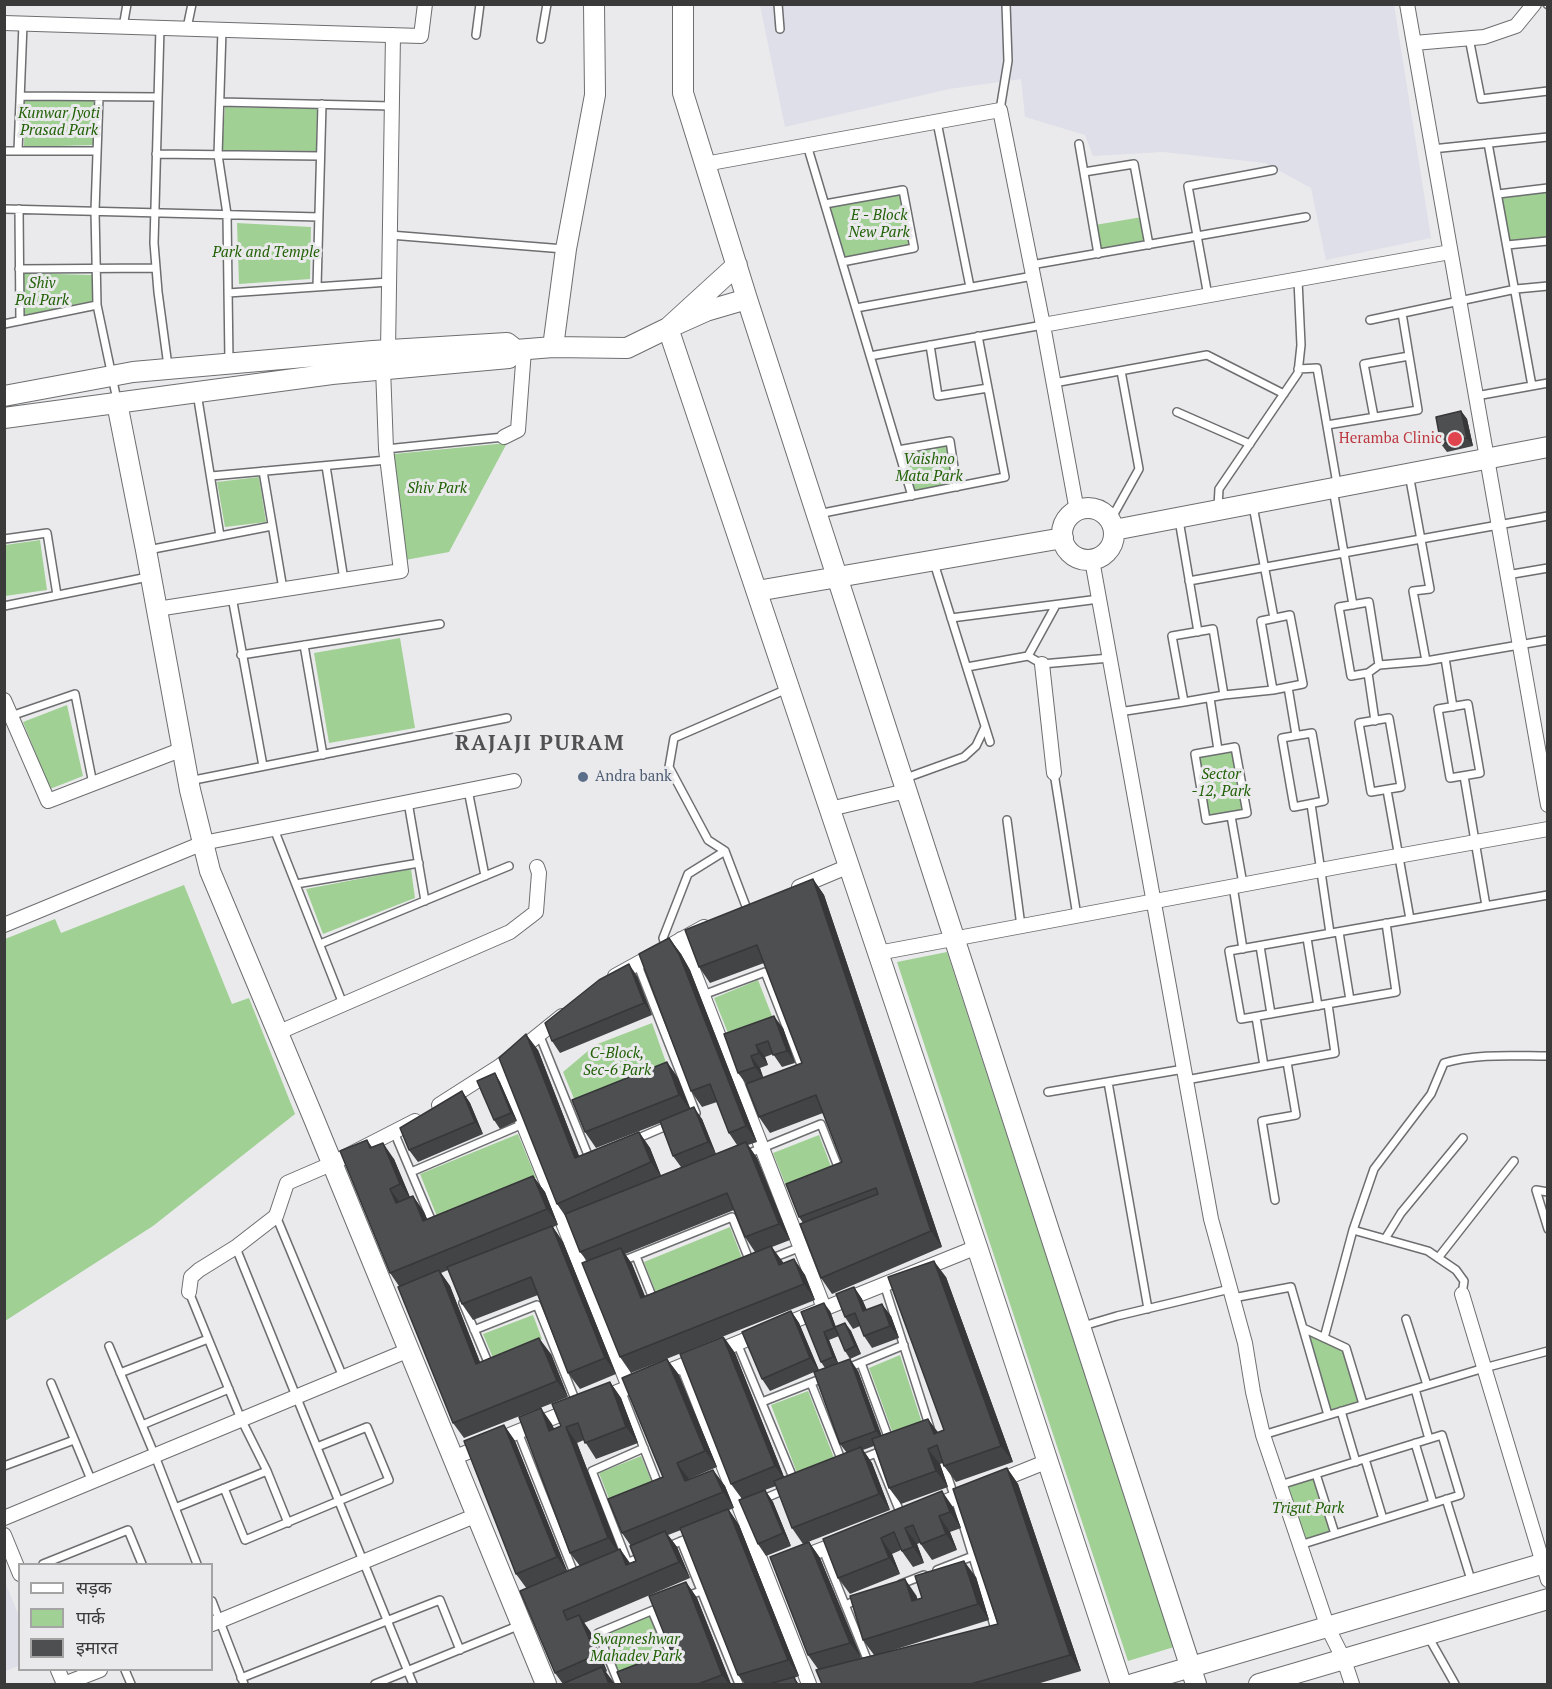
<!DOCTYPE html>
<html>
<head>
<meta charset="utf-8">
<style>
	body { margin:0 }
	#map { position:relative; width:1552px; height:1689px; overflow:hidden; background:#eaeaec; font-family:"PT Serif","Noto Sans Devanagari",serif }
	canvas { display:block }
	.frame { position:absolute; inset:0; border:6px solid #3a3a3b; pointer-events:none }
	.legend { position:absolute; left:18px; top:1563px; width:195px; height:108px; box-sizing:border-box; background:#eaeaec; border:2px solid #a4a4a5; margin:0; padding:8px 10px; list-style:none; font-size:18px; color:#3a3a3b }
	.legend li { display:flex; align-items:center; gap:12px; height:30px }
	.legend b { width:30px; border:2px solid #a4a4a5 }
</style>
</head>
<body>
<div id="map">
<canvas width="1552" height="1689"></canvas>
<div class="frame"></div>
<ul class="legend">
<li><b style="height:8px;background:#fff"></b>सड़क</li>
<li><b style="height:16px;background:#a0d094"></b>पार्क</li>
<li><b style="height:16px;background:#4e4f51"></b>इमारत</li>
</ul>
</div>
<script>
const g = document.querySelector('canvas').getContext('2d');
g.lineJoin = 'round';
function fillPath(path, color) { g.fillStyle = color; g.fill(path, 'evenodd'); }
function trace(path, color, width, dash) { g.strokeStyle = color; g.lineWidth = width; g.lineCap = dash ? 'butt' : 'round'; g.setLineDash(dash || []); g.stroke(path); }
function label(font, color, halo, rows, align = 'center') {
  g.font = font + ' "PT Serif",serif'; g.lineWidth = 6; g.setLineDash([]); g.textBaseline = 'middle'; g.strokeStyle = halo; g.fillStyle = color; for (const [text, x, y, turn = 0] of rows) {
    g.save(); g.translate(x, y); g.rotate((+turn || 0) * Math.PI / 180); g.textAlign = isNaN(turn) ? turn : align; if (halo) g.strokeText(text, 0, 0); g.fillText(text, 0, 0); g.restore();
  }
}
fillPath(new Path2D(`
	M760,5H1394L1431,238L1326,260L1311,188L1265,163L1163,152L1093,156L1085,135L1025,117L1021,79L949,89L785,127Z
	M4,1580L20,1618L19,1666L5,1671Z`), '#dedfe9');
fillPath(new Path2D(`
	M25,100L94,101L93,145L24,147Z
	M225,107L317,109L316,151L222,150Z
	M1547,191V239L1509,243L1501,195Z
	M901,192L911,247L843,260L828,206Z
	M1142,217L1147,243L1099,251L1095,225Z
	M237,223L311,227L310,279L239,284Z
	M19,273L92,275V301L25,315Z
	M507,443L449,552L405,560L394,454Z
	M947,444L955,485L913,493L901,451Z
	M259,477L266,522L225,527L217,482Z
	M40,540L47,590L5,596V545Z
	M400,638L415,728L329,743L314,653Z
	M67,705L83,776L50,789L23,722Z
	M1234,748L1245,812L1207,818L1196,755Z
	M411,869L415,898L323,934L306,889Z
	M184,885L232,1004L249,998L295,1114L153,1226L5,1321V939L55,919L61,933Z
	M947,952L1174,1647L1128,1661L897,962Z
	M758,980L774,1021L730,1038L714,998Z
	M652,1023L668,1068L577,1106L563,1072L595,1045Z
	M518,1134L536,1178L438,1219L420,1174Z
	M819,1135L832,1169L786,1186L773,1153Z
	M730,1227L744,1263L658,1298L644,1262Z
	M533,1315L542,1339L493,1358L483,1334Z
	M1305,1331L1346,1349L1362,1404L1330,1413Z
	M900,1355L923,1426L895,1439L869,1368Z
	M808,1391L836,1463L799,1478L771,1405Z
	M641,1456L654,1487L611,1504L599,1473Z
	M1315,1476L1333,1533L1301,1543L1282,1486Z
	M651,1613L672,1663L621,1684L600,1633Z`), '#a0d094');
const lane = new Path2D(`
	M778,4L780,29
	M1547,4L1548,5
	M123,27L127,4
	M160,28L154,243L158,292L168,366
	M187,28L192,4
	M222,30L218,155L227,214L229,362
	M476,35L480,4
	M1469,38L1481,99L1548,91
	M541,39L547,4
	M21,96L158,97
	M99,97L95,211L97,305L117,400
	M220,102L392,106
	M1000,110L1008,61L1006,4
	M937,122L970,287
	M1488,143L1532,386
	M1079,144L1098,254
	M807,145L912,496
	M1432,149L1548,137
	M4,151H97
	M18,151L23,24
	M156,154L320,156
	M1084,172L1134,164L1149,245
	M1498,194L1548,188
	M825,204L903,190L914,248L842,262
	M4,209L319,217
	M19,209L20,321
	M390,235L564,249
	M1507,245L1548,241
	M1031,265L1306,217
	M19,269L156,268
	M317,287L322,104
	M228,293L389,282
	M1208,296L1188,186L1273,170
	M856,308L1033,276
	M1370,320L1516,289L1548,286
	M4,324L97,305
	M930,345L938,396L988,388
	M870,356L1043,325
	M1298,369L1317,368L1337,484
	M1054,383L1207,355L1284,394
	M197,393L220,536
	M1476,396L1548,383
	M1177,412L1250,444
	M1374,417L1364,364L1409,356
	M1327,425L1418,410L1402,313
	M386,449L504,437
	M898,450L950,441L957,487
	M326,466L344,580
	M263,471L283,589
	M1409,474L1430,589L1413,591L1426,661L1548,640
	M211,476L387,460
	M1333,489L1353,605
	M1253,506L1274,618
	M1218,507L1219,489L1298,373L1301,345L1298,280
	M818,514L1005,477L978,336
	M1179,520L1198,632
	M1110,521L1139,469L1121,371
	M4,539L47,533L57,595
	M148,550L272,526
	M934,563L990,742
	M1507,575L1548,568
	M1189,581L1548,516
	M232,597L263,766
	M1369,602L1379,665L1368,673L1351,676L1339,607Z
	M4,606L148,577
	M1290,615L1303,684L1273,690L1261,621Z
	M951,618L1099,599
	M1213,629L1224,695L1184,702L1172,636Z
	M304,645L323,755
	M241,655L440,624
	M1028,656L1056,605
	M1445,658L1453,707
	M1379,665L1426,661
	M967,667L1028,656L1042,664L1110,658
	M1368,673L1375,721
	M1288,687L1296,735
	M1224,695L1273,690
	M1210,698L1218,750
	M1468,704L1480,773L1450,778L1438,709Z
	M1119,712L1184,702
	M11,716L75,694L93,784
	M1389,718L1401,787L1371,792L1359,723Z
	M1312,733L1324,801L1294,807L1282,738Z
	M1235,747L1247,813L1206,820L1195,754Z
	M1054,773L1077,916
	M1464,776L1486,906
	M906,778L964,757L976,746L985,727
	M189,781L507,718
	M468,790L485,876
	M1387,790L1410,919
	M408,802L425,901
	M1311,804L1330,933
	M1231,816L1243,884
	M1007,820L1021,926
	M274,829L343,1004
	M725,851L708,840L669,767L674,738L787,689
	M296,884L419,863
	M1233,886L1243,949
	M1386,923L1396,992L1241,1019L1229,951L1548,895
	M1339,932L1350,1000
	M1307,938L1318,1006
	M320,944L509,866
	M1260,946L1271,1014
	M666,948L663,938L688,874L725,851L747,909
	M637,963L696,1113L692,1115
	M703,995L765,972L803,1070
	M1256,1017L1264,1066
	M539,1034L590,1160L591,1159
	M1186,1080L1335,1053L1328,1004
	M1108,1082L1148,1309
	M1048,1092L1184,1069
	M394,1132L433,1224
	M634,1140L671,1124
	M745,1155L821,1124L840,1172
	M411,1172L523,1124
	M1548,1192L1536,1190L1548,1229
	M1275,1200L1262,1121L1296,1115L1287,1062
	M276,1216L343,1377
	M1353,1230L1428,1251L1456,1270L1464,1281L1462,1294
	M1385,1239L1401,1213L1463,1138
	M236,1248L413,1684
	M636,1256L654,1301
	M1438,1258L1514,1161
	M770,1259L801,1247
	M620,1262L732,1217L750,1262
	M884,1284L930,1428
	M189,1292L241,1419L267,1471
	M1233,1298L1291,1287L1328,1415
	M463,1303L490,1367
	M1406,1319L1427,1385
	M1083,1326L1117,1316L1230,1289
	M1303,1328L1346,1348L1363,1404
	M474,1330L537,1305L577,1404
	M1324,1338L1353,1230L1374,1169L1431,1094L1444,1063C1477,1053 1514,1056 1548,1056
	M737,1343L794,1480
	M109,1346L155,1456L197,1564
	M861,1363L890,1442
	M848,1368L904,1345
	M120,1373L208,1339
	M51,1383L92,1482
	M811,1383L843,1464
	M1415,1389L1429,1439
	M621,1390L659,1487
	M762,1402L823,1378
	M1341,1411L1356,1462
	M142,1425L229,1389
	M518,1432L576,1578
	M1263,1435L1484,1368L1548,1351
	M1415,1443L1433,1503
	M876,1453L902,1517
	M940,1455L955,1498L996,1632H995
	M861,1459L884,1450
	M1365,1459L1383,1519
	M4,1466L74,1440
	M1316,1474L1335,1534
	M1280,1485L1442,1435L1460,1495L1300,1545
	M224,1488L245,1540L389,1480L367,1427L317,1447
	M1446,1499L1472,1583
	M761,1500L787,1489
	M175,1508L267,1471L288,1523
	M681,1541L739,1684
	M667,1547L693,1536
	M823,1550L869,1664
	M628,1563L592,1471L644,1448
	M43,1564L128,1530L142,1564
	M620,1566L643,1556
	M937,1570L973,1556
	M901,1584L924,1575
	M687,1596L701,1591
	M212,1601L244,1684
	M845,1605L860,1599
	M652,1611L672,1658
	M1429,1638L1455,1684
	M125,1670L131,1684
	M241,1678L440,1600L460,1650
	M375,1684L520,1625
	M619,1684L598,1633L663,1606`);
const street = new Path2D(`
	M1407,4L1548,805
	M4,23L421,36L425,4
	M1414,43L1484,37L1516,26L1534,4
	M705,164L1000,110L1043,325L1077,511
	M1043,325L1450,252
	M504,437L518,430L524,350
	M1092,560L1211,1219L1245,1343L1253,1392L1263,1435L1328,1628L1344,1660L1352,1684
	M157,609L401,571L386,449L383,368L388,350L393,35
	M1042,664L1054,773
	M4,700L48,801L183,749
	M830,809L906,791
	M799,887L849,866
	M4,925L203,843L514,781
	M681,939L824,1308
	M878,953L1342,866L1548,829
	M615,976L704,927
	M277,1033L510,932L536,912L539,873L537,867
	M500,1066L629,1387
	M439,1105L500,1066L562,1016
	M189,1292L191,1277L199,1270L236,1247L276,1216L287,1183L331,1164L415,1121
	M1462,1294L1548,1580
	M781,1326L977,1247
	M684,1365L809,1684
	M600,1399L760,1334
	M453,1458L574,1409
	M996,1482L1048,1461
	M932,1507L972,1491
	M4,1518L409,1350
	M4,1535L20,1574
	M800,1558L844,1541
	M212,1624L477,1515
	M58,1670L64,1684
	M64,1684L100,1670`);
const secondary = new Path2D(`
	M683,4V93L747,299L1196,1684
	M747,299L706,311L668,328L977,1247L1121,1684
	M553,347L566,249L595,95L594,4
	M4,396L133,372L373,351L507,343L516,350L553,347L627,348L668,328L737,265
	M117,403L146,550L190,790L210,871L314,1119L546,1684
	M4,418L332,374L509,358L516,350
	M1062 534a26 26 0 1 1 52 0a26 26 0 1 1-52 0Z
	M1114,530L1548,447
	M757,591L1063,538
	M1133,1684L1548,1562
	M1259,1684L1548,1599`);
trace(lane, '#6d6e70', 10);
trace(street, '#6d6e70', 16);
trace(secondary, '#6d6e70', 22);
trace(lane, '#fff', 7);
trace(street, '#fff', 14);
trace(secondary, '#fff', 20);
fillPath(new Path2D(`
	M1461,411L1467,419L1473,446L1447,452L1441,444Z
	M813,879L824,895L942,1247L832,1294L821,1278L803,1223L799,1217L842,1162L823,1113L770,1133L759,1117L747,1085L738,1073L724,1034L783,1028L795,1063L782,1067L773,1054L765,1057L768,1065L760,1068L763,1078L802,1063L764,963L710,983L699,967Z
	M669,938L681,954L690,970L757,1142L748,1145L757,1158L790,1240L772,1247L783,1264L794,1259L805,1275L815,1300L631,1373L620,1357L587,1261L580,1252L566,1217L557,1204L538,1050L579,1156L639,1132L650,1148L661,1176L681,1167L673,1156L660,1123L596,1148L585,1132L667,1062L678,1078L690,1109L702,1119L716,1154L737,1145L729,1133L717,1102L702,1107L691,1091ZM734,1210L745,1237L755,1252L645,1296L632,1264L625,1254Z
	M637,976L652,1015L560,1053L552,1041Z
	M495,1073L500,1082L517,1121L500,1129L494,1120Z
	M462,1091L470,1103L483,1134L418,1162L409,1150Z
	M367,1140L372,1147L394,1159L410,1197L413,1196L424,1212L427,1219L533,1176L545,1192L558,1225L553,1227L563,1242L616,1374L580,1389L568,1373L538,1295L473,1320L462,1304L448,1270L441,1273L450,1286L480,1362L551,1354L568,1397L464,1438L453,1423L399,1286L390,1273Z
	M946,1277L1013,1462L956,1482L944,1466L943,1463L940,1464L948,1487L901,1504L889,1488L874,1446L863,1450L872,1463L890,1510L803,1544L792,1528L776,1486L765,1490L773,1502L791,1546L766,1556L758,1544L742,1499L731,1484L724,1337L735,1353L784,1477L847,1453L840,1444L814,1372L770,1391L762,1379L791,1311L799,1323L819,1370L825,1368L821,1362L801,1312L830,1311L836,1327L845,1323L851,1331L861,1354L850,1359L845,1351L839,1336L829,1340L838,1363L858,1371L882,1436L928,1419L938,1432L944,1430Z
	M854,1287L862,1299L867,1310L891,1316L899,1338L872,1348L864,1336L860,1326L853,1329L845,1317Z
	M667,1359L679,1375L717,1467L689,1479V1480L713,1470L725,1486L734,1508L729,1510L739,1525L799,1676L794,1678L799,1684H745L738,1675L681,1530L668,1535L677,1547L690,1578L584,1623L590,1631L607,1671L606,1672L614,1683L563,1684L555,1673L527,1589L516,1574L504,1425L515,1441L567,1571L580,1566L570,1553L552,1424L554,1429L561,1426L610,1382L621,1398L638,1443L596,1459L584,1440L577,1443L618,1550L620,1549L630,1563L636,1561L631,1546L622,1533L663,1477Z
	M1007,1468L1018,1484L1081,1671L1037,1684H822L818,1669L808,1655L809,1542L820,1558L861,1658L874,1655L863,1640L916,1595L918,1600L976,1577L989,1620L884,1653L998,1624Z
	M953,1507L961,1528L950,1532L957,1550L932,1560L920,1543L917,1544L924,1563L913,1567L901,1550L892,1554L900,1574L850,1594L838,1578L823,1539Z
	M686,1582L697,1598L731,1684H622L671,1651Z`), '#434446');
fillPath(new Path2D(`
	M1461,411L1467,419L1473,446L1467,438Z
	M813,879L824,895L942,1247L931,1231Z
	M669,938L681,954L690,970L757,1142L746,1126Z
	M629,964L637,976L652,1015L644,1003Z
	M774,1016L783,1028L795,1063L787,1051Z
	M526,1034L538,1050L586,1174L575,1158Z
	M756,1045L765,1057L768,1065L759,1053Z
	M751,1056L760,1068L764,1079L755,1067Z
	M667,1062L678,1078L691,1111L679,1095Z
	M495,1073L500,1082L517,1121L511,1113Z
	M462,1091L470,1103L483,1134L475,1122Z
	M694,1107L702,1119L716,1154L708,1142Z
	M639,1132L650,1148L662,1178L651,1162Z
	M746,1142L757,1158L790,1240L779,1224Z
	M383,1143L394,1159L411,1200L400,1184Z
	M533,1176L545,1192L558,1225L547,1209Z
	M390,1189L401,1204L396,1203Z
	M413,1196L424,1212L434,1237L423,1221Z
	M552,1226L563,1242L616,1374L605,1358Z
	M771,1246L783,1262L790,1281L779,1265Z
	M621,1248L632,1264L652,1314L641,1298Z
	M794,1259L805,1275L815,1300L804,1284Z
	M934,1261L946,1277L1013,1462L1001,1446Z
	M439,1270L450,1286L487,1380L476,1364Z
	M854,1287L862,1299L872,1323L863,1311Z
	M824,1303L830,1311L839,1336L834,1328Z
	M882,1304L891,1316L899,1338L890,1326Z
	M791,1311L799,1323L819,1371L810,1358Z
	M845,1323L851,1331L861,1354L855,1346Z
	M824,1332L829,1340L839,1365L833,1357Z
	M723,1337L735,1353L786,1482L775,1466Z
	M539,1338L551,1354L568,1397L557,1381Z
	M667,1359L679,1375L717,1467L705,1451Z
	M850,1359L858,1371L884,1443L876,1431Z
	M610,1382L621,1398L638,1443L626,1427Z
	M541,1408L552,1424L561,1447L549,1431Z
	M928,1419L939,1435L934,1434Z
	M504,1425L515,1441L568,1573L557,1557Z
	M566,1427L577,1443L620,1554L608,1538Z
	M861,1447L872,1463L890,1510L879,1494Z
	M928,1449L940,1464L948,1487L936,1471Z
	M677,1463L689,1479L696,1497L685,1481Z
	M1007,1468L1018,1484L1081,1671L1070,1655Z
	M713,1470L725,1486L734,1508L723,1492Z
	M765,1490L773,1502L791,1546L783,1533Z
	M942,1491L953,1507L961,1528L950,1512Z
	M728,1509L739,1525L799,1676L788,1660Z
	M939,1516L950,1532L957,1550L946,1534Z
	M905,1528L917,1544L924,1563L913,1547Z
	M665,1531L677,1547L690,1578L679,1562Z
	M881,1538L892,1554L900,1574L889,1558Z
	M809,1542L820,1558L862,1659L850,1643Z
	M620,1549L631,1565L637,1581L626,1565Z
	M964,1561L976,1577L989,1620L978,1604Z
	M905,1579L916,1595L923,1617L912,1601Z
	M686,1582L697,1598L731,1684H729L722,1675Z
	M579,1615L590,1631L607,1671L596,1655Z
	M602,1667L614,1683V1684H609Z`), '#373739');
const building = new Path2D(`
	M1461,411L1467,438L1441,444L1436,417Z
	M813,879L931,1231L821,1278L800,1224L878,1194L876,1188L799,1217L786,1184L842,1162L816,1095L759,1117L746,1084L802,1063L757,945L699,967L685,930Z
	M669,938L679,954L746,1126L729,1133L710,1084L691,1091L639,954Z
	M629,964L644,1003L552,1041L545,1023L599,980Z
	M774,1016L787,1051L773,1055L768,1041L756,1045L759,1053L751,1056L755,1067L738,1073L724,1034Z
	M526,1034L575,1158L639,1132L651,1162L557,1204L499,1058Z
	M667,1062L679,1095L585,1132L572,1100Z
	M495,1073L511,1113L494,1120L477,1081Z
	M462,1091L475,1122L409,1150L400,1128Z
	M694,1107L708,1142L673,1156L660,1121Z
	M367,1140L370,1148L383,1143L400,1184L390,1189L396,1203L413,1196L423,1221L533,1176L547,1209L390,1273L340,1151Z
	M746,1142L779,1224L745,1237L727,1193L580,1252L565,1214Z
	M552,1226L605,1358L568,1373L531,1277L462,1304L447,1267Z
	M771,1246L779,1265L794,1259L804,1284L620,1357L582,1263L621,1248L641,1298Z
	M934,1261L1001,1446L944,1466L937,1445L928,1449L936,1471L889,1488L872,1439L928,1419L934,1434L944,1430L888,1277Z
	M439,1270L476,1364L539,1338L557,1381L453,1423L398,1287Z
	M854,1287L863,1311L882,1304L890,1326L864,1336L855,1313L845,1317L836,1294Z
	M824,1303L834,1328L824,1332L833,1357L821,1362L801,1312Z
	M791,1311L810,1358L762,1379L742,1332Z
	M845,1323L855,1346L845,1351L835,1327Z
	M723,1337L775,1466L731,1484L680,1354Z
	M667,1359L705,1451L677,1463L685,1481L713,1470L723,1492L622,1533L608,1499L663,1477L622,1378Z
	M850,1359L876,1431L840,1444L814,1372Z
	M610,1382L626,1427L585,1443L578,1423L566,1427L608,1538L570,1553L519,1417L541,1408L549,1431L561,1426L552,1404Z
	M504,1425L557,1557L516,1574L464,1441Z
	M861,1447L879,1494L792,1528L774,1481Z
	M1007,1468L1070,1655L971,1684H822L816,1670L998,1624L953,1489Z
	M765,1490L783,1533L758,1544L739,1500Z
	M942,1491L950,1512L939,1516L946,1534L921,1544L913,1525L905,1528L913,1547L902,1551L894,1532L881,1538L889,1558L838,1578L823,1539Z
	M728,1509L788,1660L738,1675L680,1528Z
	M665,1531L679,1562L563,1611L567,1620L579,1615L596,1655L555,1673L520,1591L620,1549L626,1565L636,1561L630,1546Z
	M809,1542L850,1643L808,1655L770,1557Z
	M964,1561L978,1604L863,1640L850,1596L905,1579L912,1601L922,1598L915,1576Z
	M686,1582L722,1675L698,1684H622L617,1672L671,1651L649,1596Z
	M602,1667L609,1684H562Z
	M794,1677L797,1684H769Z`);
fillPath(building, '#4e4f51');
trace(building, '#373739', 1.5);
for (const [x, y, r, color] of [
	[1455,439,8,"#e0444e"],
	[583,777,6,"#5c6f8a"]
]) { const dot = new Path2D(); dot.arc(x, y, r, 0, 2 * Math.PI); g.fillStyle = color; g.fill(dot); trace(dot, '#eaeaec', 2); }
label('italic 15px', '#226107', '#eaeaec', [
	["Kunwar Jyoti",59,114],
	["Prasad Park",59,131],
	["E - Block",879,216],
	["New Park",879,233],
	["Park and Temple",266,253],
	["Shiv",42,284],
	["Pal Park",42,301],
	["Vaishno",929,460],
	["Mata Park",929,477],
	["Shiv Park",437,489],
	["Sector",1221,775],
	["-12, Park",1221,792],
	["C-Block,",617,1054],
	["Sec-6 Park",617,1071],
	["Trigut Park",1308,1509],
	["Swapneshwar",636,1640],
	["Mahadev Park",636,1657]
]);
label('15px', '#be3a42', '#eaeaec', [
	["Heramba Clinic",1442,439]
], 'right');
label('15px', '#4e5e75', '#eaeaec', [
	["Andra bank",595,777]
], 'left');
g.letterSpacing = '1.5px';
label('bold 21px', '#515153', '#eaeaec', [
	["RAJAJI PURAM",540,744]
]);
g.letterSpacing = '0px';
</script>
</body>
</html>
